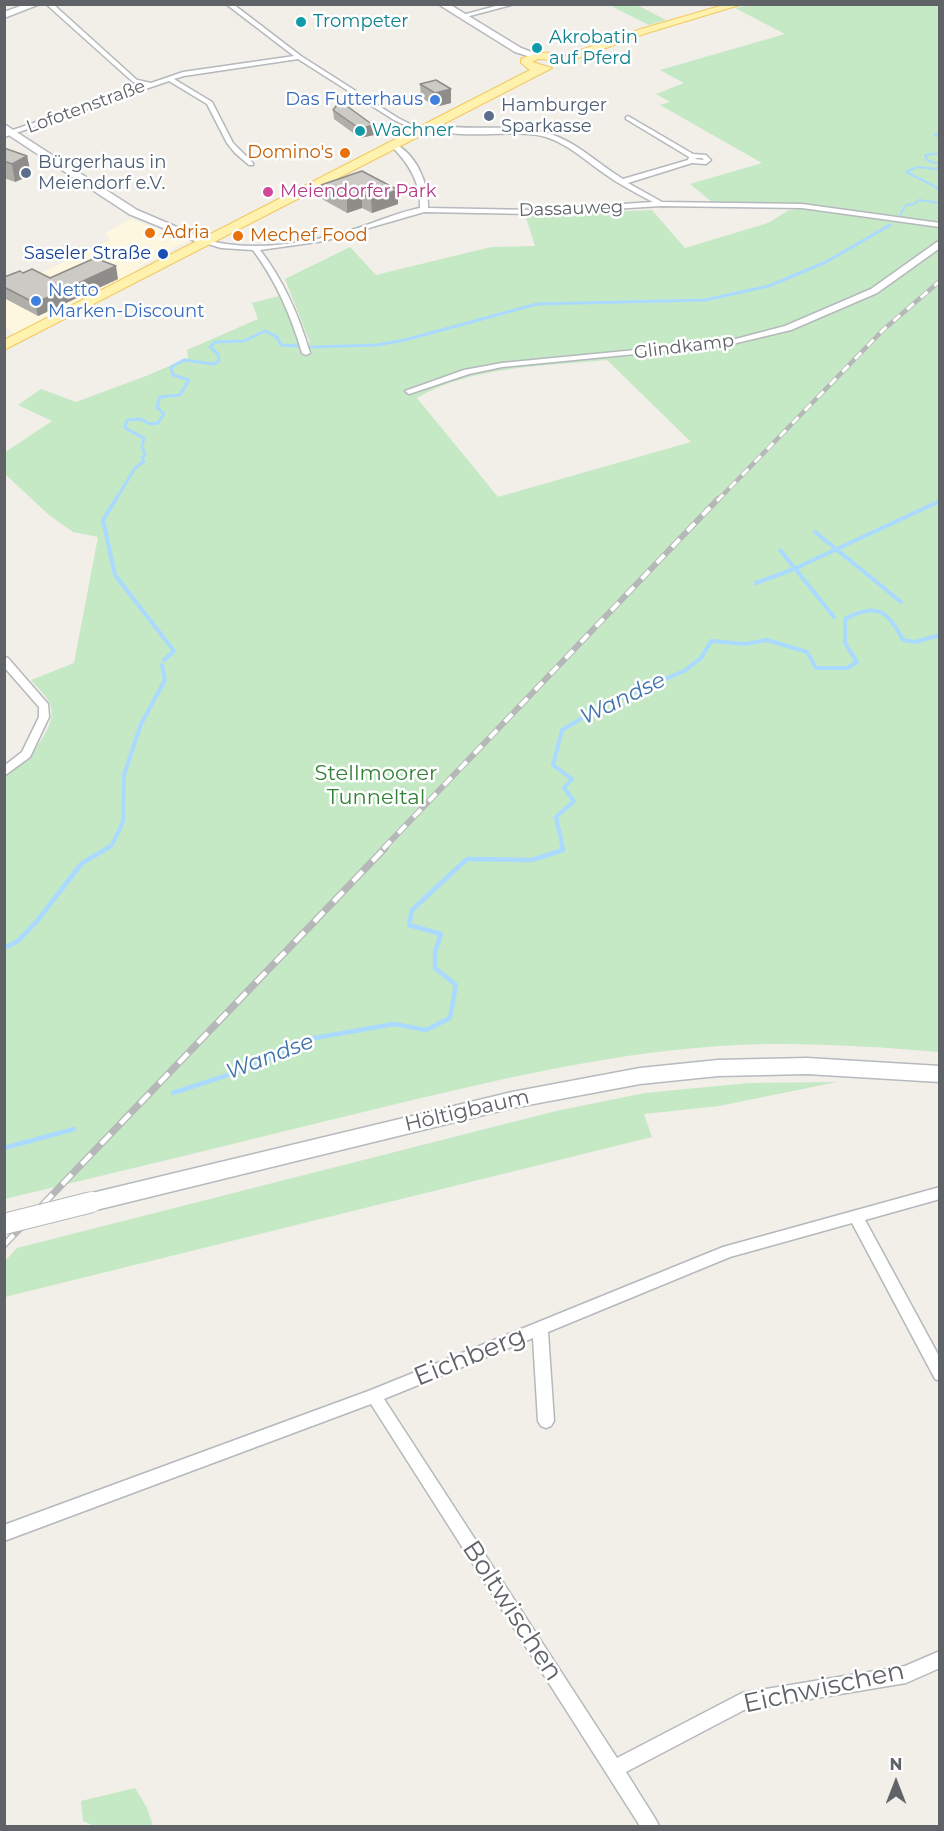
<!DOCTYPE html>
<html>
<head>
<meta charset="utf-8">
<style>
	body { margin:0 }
	#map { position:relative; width:944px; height:1831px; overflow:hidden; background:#f1efe8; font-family:Montserrat,sans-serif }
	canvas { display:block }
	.frame { position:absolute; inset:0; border:6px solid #5f6368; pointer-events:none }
	.north { position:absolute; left:866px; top:1753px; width:60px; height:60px; -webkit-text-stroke:4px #fff; paint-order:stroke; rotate:0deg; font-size:16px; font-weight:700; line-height:24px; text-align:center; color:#5f6368 }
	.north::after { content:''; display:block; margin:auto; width:21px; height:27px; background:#5f6368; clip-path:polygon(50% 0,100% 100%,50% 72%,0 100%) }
</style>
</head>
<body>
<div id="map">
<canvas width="944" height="1831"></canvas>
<div class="frame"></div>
<div class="north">N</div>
</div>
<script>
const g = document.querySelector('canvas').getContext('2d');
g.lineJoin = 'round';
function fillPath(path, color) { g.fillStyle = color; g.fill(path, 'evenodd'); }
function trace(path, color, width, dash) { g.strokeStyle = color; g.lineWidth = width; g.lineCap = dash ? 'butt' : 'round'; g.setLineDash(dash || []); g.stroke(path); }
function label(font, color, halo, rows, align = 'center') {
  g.font = font + ' Montserrat,sans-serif'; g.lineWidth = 5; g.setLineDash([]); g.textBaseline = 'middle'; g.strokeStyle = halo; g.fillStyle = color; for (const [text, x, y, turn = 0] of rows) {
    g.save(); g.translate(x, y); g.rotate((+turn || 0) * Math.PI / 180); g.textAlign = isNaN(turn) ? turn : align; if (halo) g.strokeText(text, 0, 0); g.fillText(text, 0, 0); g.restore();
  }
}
fillPath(new Path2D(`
	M131,219L190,240L147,262L123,280L15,334L5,327V290L110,240L105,233Z`), '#fef7e0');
fillPath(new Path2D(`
	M609,5H637L666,20L649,25Z
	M751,5H939V1052C867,1046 793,1041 720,1046C600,1054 484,1083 367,1111C246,1141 125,1170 5,1199V776C23,766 57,729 51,707C49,698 37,687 31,680L74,663L98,537L73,532L49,515L5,474L4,453L52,421L18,405L41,389L76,402L146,376L188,358L187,350L258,319L252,303L279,296L295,329L300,345L310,343L285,279L350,247L376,275L491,247L535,246L525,215L652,210L685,248L768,223L789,210H794L804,204L712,202L690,184L762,163L660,105L670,102L656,94L684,83L660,70L785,34L735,8ZM607,360L691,442L498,497L417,398C470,366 547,366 607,360Z
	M837,1082L719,1106L644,1114L652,1137L5,1297V1261L17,1248L556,1111L645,1093L749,1083Z
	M135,1788L147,1808L153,1826H94L83,1821L81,1801Z`), '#c5e8c5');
trace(new Path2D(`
	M940,132L935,135L940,137
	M940,153L925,155L928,161L940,164
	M940,164L937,169L917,167L906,172L936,187L940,192
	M900,215L906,205L914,204L919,200L940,203`), '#aadaff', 2);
trace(new Path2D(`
	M311,347L377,345L405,340L537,304L705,300L769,286L826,262L890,225
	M115,501L135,468L144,461L142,458L145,454L142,447L144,438L125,428L127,420L141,419L150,424L158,423L164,414L157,407L160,397L180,395L189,380L173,375L171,367L184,360L214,364L219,361L218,354L210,347L215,342L244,341L265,331L277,337L281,345L299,346`), '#aadaff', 3);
trace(new Path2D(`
	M116,499L103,520L115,575L174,651L164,660
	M815,532L901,602
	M780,550L834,617
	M756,583L794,569L940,501
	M105,849L112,845L123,822L124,775L141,724L165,680L162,665
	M563,849L556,817L574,801L564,788L572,779L553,765L562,730L606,704L684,671L701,658L711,641L745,644L767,640L807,652L816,668H847L857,662L845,643V619C877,602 888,611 903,640L915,642L940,635`), '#aadaff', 4);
trace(new Path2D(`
	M4,948L18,941L37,921L82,863L108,848
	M173,1093L249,1068L309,1039L394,1024L426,1030L450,1018L456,985L435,968V952L441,934L409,925L412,910L467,859L532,860L563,850L562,848
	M4,1148L74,1129`), '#aadaff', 4.5);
const street = new Path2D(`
	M46,4H53L137,80L151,83L183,72L294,56L226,4H233L301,56L398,118L424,131L419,132L394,120L298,59L184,76L174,79L212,102L233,143L253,163V165H249L235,153L227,143L207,104L169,81L4,137V133L145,85L133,82Z
	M503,4H515L462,18L459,16Z
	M628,116L693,154L706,155L711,160L706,164L692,163L628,183L662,202L802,204L940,223V227L802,208L661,206L533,214L424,212L324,241L260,250C284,281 299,316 310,353L306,355L302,353C291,315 276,281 253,250L221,248L202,242L206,240C255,253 311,243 358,228C379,221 399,212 420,208C421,182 408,162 390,145L393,143C416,153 429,184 428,208L533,210L653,202C636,193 620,185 605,174C586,161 568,144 546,137C511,127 457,143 428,126L431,124C472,133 517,121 556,136C581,146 601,166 623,179L688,160L689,157L626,119V117ZM697,158H702L704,160L695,159Z
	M937,242H940V248L877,293L791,330L728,345L502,367L469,374L409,394L405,391L464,370L502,363L728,341L785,326L871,289Z
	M4,657L8,658L48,704L49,717L30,757L4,776V766L22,752L39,717V707L4,667Z
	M940,1187V1199L865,1220L940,1358V1381L935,1379L852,1223L730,1257L548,1332L554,1421L551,1426L546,1428L541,1426L538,1421L533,1338L384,1399L617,1758L742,1693L905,1666L940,1651V1668L906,1683L744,1710L626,1772L656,1820L659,1826H640L371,1404L4,1541V1525L371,1390L723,1247Z`);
const secondary = new Path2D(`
	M26,4H40L4,18V12Z
	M438,4H449L521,48L542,56L537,59L515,52Z
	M4,124L137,210L212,242L210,244H202L129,214L4,132Z
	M807,1058L940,1066V1082L807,1074L718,1076L640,1084L512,1108L92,1211L85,1208L82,1202L85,1196L92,1193L512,1092L640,1068L718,1060Z`);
const primary = new Path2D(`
	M727,4H743L647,33L562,64H554V60L538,59L532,62L552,68L4,350V340L530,70L521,63V59C534,53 551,50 564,56L641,29Z`);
trace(street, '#b5b8bc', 3);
trace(secondary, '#b6babf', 3);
trace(primary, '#f2c960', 2);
fillPath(street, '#fff');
fillPath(secondary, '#fff');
fillPath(primary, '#fff2af');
const railFar2 = new Path2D(`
	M717,501L883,330L940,281`);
const railFar1 = new Path2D(`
	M383,849L718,499`);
const rail = new Path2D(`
	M4,1245L385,848`);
trace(railFar2, '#b6b7b8', 4.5);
trace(railFar1, '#b6b7b8', 6);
trace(rail, '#b6b7b8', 7);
trace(railFar2, '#fff', 3, [9]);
trace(railFar1, '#fff', 4, [11]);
trace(rail, '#fff', 4.5, [14]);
const secondaryBridge = new Path2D(`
	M4,1224L92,1202`);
trace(secondaryBridge, '#b6babf', 22, []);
trace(secondaryBridge, '#fff', 20);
fillPath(new Path2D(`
	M420,84L451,89V103L435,107L421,97Z
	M333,110L373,125L374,135L360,138L334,119Z
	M4,148L27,156L31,175L15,182L4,178Z
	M321,185L398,190V204L372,213L362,208L347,213L322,199Z
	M4,277L50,278L118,279L38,316L4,298Z`), '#afaea9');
fillPath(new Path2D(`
	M451,89V103L435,107V93Z
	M373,125L374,135L360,138V129Z
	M27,156L31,175L15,182L12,164Z
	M398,190V204L372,213L371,199Z
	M362,194V208L347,213V199Z
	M116,266L118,279L38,316L35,303Z`), '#8f8d8a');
const building = new Path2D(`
	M436,80L451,89L435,93L420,84Z
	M340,101L373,125L360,129L333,110Z
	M4,148L27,156L12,164L4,161Z
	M362,171L398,190L371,199L362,194L347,199L321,185Z
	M95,258L116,266L35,303L4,287V277L20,271L23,273L32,269L50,278Z`);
fillPath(building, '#cccac5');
trace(building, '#8f8d8a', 1.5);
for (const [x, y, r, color] of [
	[301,22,6,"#0f9aa8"],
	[537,48,6,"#0f9aa8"],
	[435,100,6,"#3f7fe0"],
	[489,116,6,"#5c6f8a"],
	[360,131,6,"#0f9aa8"],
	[345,153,6,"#e8710a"],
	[26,173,6,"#5c6f8a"],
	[268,192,6,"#d1479c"],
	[150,233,6,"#e8710a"],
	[238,236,6,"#e8710a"],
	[163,254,6,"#1a4fb4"],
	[36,301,6,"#3f7fe0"]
]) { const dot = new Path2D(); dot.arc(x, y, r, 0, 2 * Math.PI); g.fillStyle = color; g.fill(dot); trace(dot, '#fff', 2); }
label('18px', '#0d838f', '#fff', [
	["Trompeter",313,22],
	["Akrobatin",549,38],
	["auf Pferd",549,59],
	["Wachner",372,131]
], 'left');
label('18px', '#366cbe', '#fff', [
	["Das Futterhaus",423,100],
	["Netto",48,291,"left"],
	["Marken-Discount",48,312,"left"]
], 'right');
label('18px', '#4e5e75', '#fff', [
	["Hamburger",501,106],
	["Sparkasse",501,127],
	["Bürgerhaus in",38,163],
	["Meiendorf e.V.",38,184]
], 'left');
label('18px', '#5f6368', '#fff', [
	["Lofotenstraße",86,107,-20],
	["Dassauweg",571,209,-2],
	["Glindkamp",684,347,-7]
]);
label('18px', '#c56008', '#fff', [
	["Domino's",333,153,"right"],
	["Adria",162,233],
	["Mechef Food",250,236]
], 'left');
label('18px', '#b23c85', '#fff', [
	["Meiendorfer Park",280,192]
], 'left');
label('18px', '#164399', '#fff', [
	["Saseler Straße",151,254]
], 'right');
label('21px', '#348238', '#fff', [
	["Stellmoorer",376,774],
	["Tunneltal",376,798]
]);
label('21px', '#5f6368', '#fff', [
	["Höltigbaum",467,1111,-13]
]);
label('italic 22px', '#4174aa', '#fff', [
	["Wandse",623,699,-26],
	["Wandse",270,1057,-21]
]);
label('26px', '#5f6368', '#fff', [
	["Eichberg",470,1357,-22],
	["Boltwischen",512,1611,57],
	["Eichwischen",824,1688,-12]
]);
</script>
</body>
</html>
